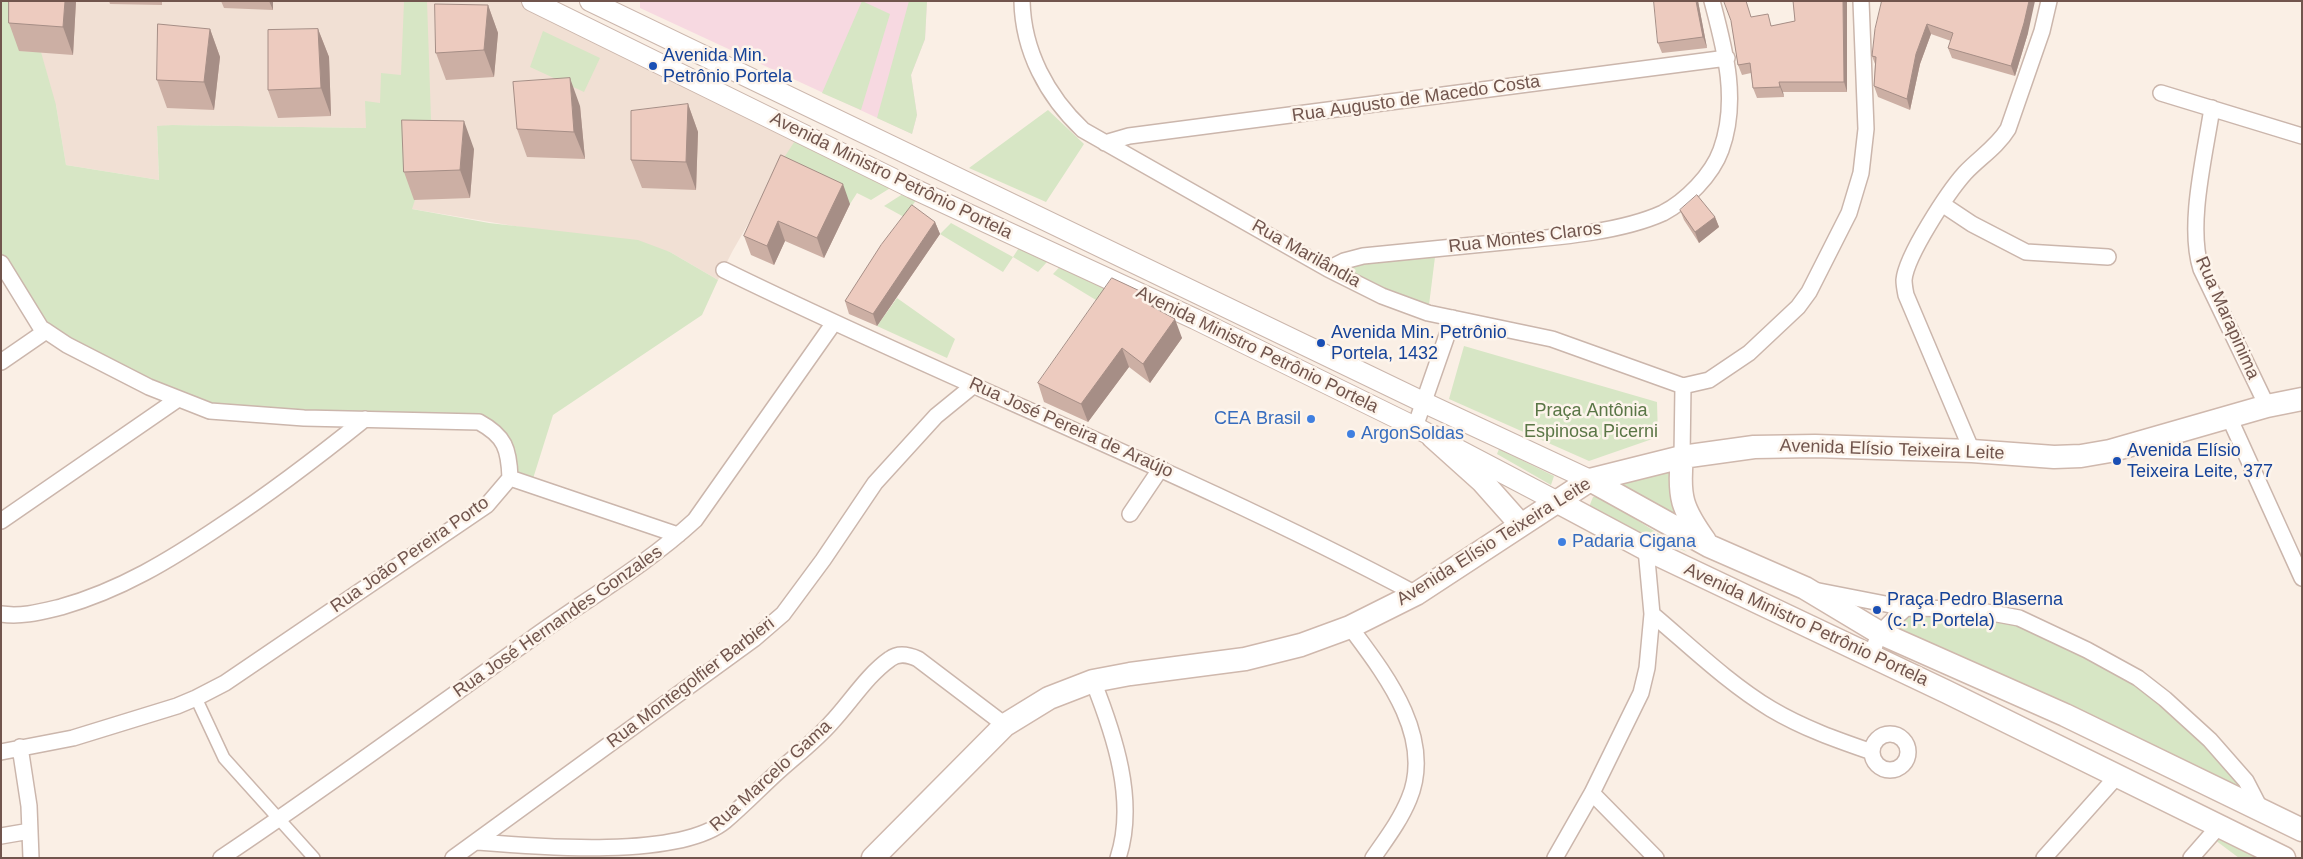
<!DOCTYPE html>
<html>
<head>
<meta charset="utf-8">
<style>
	body { margin:0 }
	#map { position:relative; width:2303px; height:859px; overflow:hidden; background:#faefe5; font-family:Helvetica,sans-serif }
	canvas { display:block }
	.frame { position:absolute; inset:0; border:2px solid #71554d; pointer-events:none }
</style>
</head>
<body>
<div id="map">
<canvas width="2303" height="859"></canvas>
<div class="frame"></div>
</div>
<script>
const g = document.querySelector('canvas').getContext('2d');
g.lineJoin = 'round';
function fillPath(path, color) { g.fillStyle = color; g.fill(path, 'evenodd'); }
function trace(path, color, width, dash) { g.strokeStyle = color; g.lineWidth = width; g.lineCap = dash ? 'butt' : 'round'; g.setLineDash(dash || []); g.stroke(path); }
function label(font, color, halo, rows, align = 'center') {
  g.font = font + ' Helvetica,sans-serif'; g.lineWidth = 5; g.setLineDash([]); g.textBaseline = 'middle'; g.strokeStyle = halo; g.fillStyle = color; for (const [text, x, y, turn = 0] of rows) {
    g.save(); g.translate(x, y); g.rotate((+turn || 0) * Math.PI / 180); g.textAlign = isNaN(turn) ? turn : align; if (halo) g.strokeText(text, 0, 0); g.fillText(text, 0, 0); g.restore();
  }
}
fillPath(new Path2D(`
	M1,1H532L800,133L732,252L718,280L670,252L412,209L365,128L172,125L157,127L159,180L66,165L56,105L7,82Z`), '#f1e0d4');
fillPath(new Path2D(`
	M640,1H927L925,39L911,75L917,115L912,134L640,8Z`), '#f7d9e1');
fillPath(new Path2D(`
	M1,1H21L19,51L41,52L56,105L66,165L159,180L157,126L172,125L366,128L365,101L380,103L381,73L401,75L404,1H427L432,148L412,209L489,223L638,240L670,252L718,280L702,315L553,415L531,485L510,478L495,431L210,411L46,331L1,263Z
	M862,1L890,14L861,110L822,93Z
	M909,1H927L925,39L911,75L917,115L912,134L877,118Z
	M543,31L600,58L584,92L530,67Z
	M1048,110L1084,144L1046,202L969,168Z
	M800,133L900,182L871,200L857,193L850,204L788,175L767,184Z
	M912,188L922,192L904,217L884,206Z
	M951,223L1013,257L1024,240L1054,254L1038,272L1013,257L1003,272L940,234Z
	M1436,249L1428,313L1328,269Z
	M1067,259L1139,293L1124,317L1053,274Z
	M897,298L955,339L947,358L877,326Z
	M1464,346L1657,402L1658,437L1589,461L1449,399Z
	M1499,449L1554,476L1551,485L1497,454Z
	M1682,457L1680,482L1709,546L1590,480Z
	M1593,497H1601L1687,552L1622,525L1589,507Z
	M1906,608L2019,618L2165,699L2210,740L2261,810L1880,633Z
	M2219,826L2284,858H2239L2215,840Z`), '#d7e6c5');
const pedestrian = new Path2D(`
	M196,698L224,758L314,858`);
const minor = new Path2D(`
	M1022,1C1023,51 1047,96 1083,130L1328,269L1382,296L1428,313L1552,339L1683,386
	M2161,93L2302,136
	M2212,108C2205,155 2187,225 2201,269L2267,406
	M1105,143L1129,136L1727,58
	M1942,204L1972,224L2026,252L2108,257
	M1,263L41,328L46,331L67,345L149,387L210,411L304,418L479,422C505,436 509,449 510,478L487,505L225,683L196,698L177,706L73,738L1,752
	M1328,269L1344,261L1363,256C1413,251 1464,246 1514,241C1559,237 1621,232 1663,213C1686,201 1712,175 1721,150C1739,100 1725,50 1712,1
	M724,270C952,382 1191,474 1416,594
	M1,362L46,331
	M1683,386L1709,380L1749,353L1798,307L1809,292L1849,213L1861,173L1866,129L1861,1
	M2229,417L2302,578
	M1415,427L1453,318
	M1972,451L1906,295C1905,290 1904,285 1904,280C1906,256 1948,192 1965,173C1979,158 1997,147 2008,129L2042,31L2049,1
	M1682,457L1683,386
	M510,478L678,535
	M1130,514L1161,468
	M1,521L178,399
	M1819,591L1906,608L1970,609L2019,618L2087,650L2138,678L2165,699L2210,740L2246,781L2261,810
	M1,614C22,617 40,612 61,607C121,590 170,560 222,525C272,492 319,456 365,419
	M1652,614C1690,646 1728,683 1771,709C1803,728 1837,740 1872,752
	M1350,627C1385,674 1435,737 1409,799C1400,821 1386,839 1373,858
	M1873,658C1873,634 1890,623 1906,608
	M1093,681C1114,734 1137,801 1118,858
	M1872 752a18 18 0 1 1 36 0a18 18 0 1 1-36 0Z
	M20,747L29,806L31,858
	M1592,793L1656,858
	M1,836L30,831
	M477,842C537,847 679,859 725,821C745,804 762,786 781,769C798,754 816,740 831,723C850,703 867,675 890,659C899,652 909,655 918,659L1005,725
	M221,858C326,788 427,713 530,640C585,600 645,566 695,520L833,324
	M453,858L754,639L783,614L823,560L875,483L936,416L974,385
	M1555,858L1592,793L1641,693L1647,668L1652,614L1646,549
	M2044,858L2118,775
	M2191,858L2219,826L2226,831`);
const tertiary = new Path2D(`
	M532,1L912,188L1195,319L1415,427L1558,502
	M590,1L1425,403L1590,480`);
const secondary = new Path2D(`
	M1433,437L1482,481L1521,525
	M1682,457C1678,497 1682,509 1705,541
	M1590,480L1709,546L1805,588L1880,633L2065,715L2302,830
	M1558,502L1646,549L1947,692L2284,858
	M873,858L1005,725L1049,698L1093,681L1130,674L1245,659L1301,645L1350,627L1416,594L1590,480L1682,457L1754,447L1815,446L1972,451L2054,457L2081,456L2110,451L2267,406L2302,399`);
trace(pedestrian, '#cbb6ac', 14);
trace(minor, '#cbb6ac', 18);
trace(tertiary, '#cbb6ac', 22);
trace(secondary, '#cfb8ad', 25);
trace(pedestrian, '#fff', 11);
trace(minor, '#fff', 15);
trace(tertiary, '#fff', 20);
trace(secondary, '#fff', 22);
fillPath(new Path2D(`
	M76,1L73,55L19,51L9,23Z
	M109,1H162V5L110,4Z
	M221,1H273V10L224,8Z
	M1698,1L1707,48L1662,53L1658,43Z
	M1793,1H1847V92H1783L1784,97L1757,98L1753,88L1751,73L1742,75L1738,65L1731,21L1751,17L1772,26L1795,21Z
	M1882,1L2028,33L2015,76L1952,58L1948,48L1951,41L1931,34L1920,64L1910,110L1878,97L1874,86L1875,64L1872,56Z
	M488,5L498,33L494,77L446,80L436,53Z
	M210,29L220,57L214,110L167,108L157,80Z
	M318,29L329,57L331,116L278,118L268,90Z
	M688,104L698,132L696,190L642,188L631,160Z
	M580,106L585,159L527,157L517,129Z
	M474,149L470,198L414,200L404,172Z
	M781,155L850,204L824,258L785,241L774,265L751,255L744,236Z
	M1680,210L1715,217L1719,227L1699,243L1684,220Z
	M935,222L940,234L877,326L849,314L845,301Z
	M1157,299L1162,312L1182,338L1150,383L1129,367L1088,422L1044,402L1038,383Z`), '#ccafa4');
fillPath(new Path2D(`
	M65,1H76L73,55L63,27Z
	M269,1H273V10Z
	M1696,1H1698L1707,48L1703,37Z
	M1843,1H1847V92L1844,82Z
	M2029,1H2035L2028,33L2015,76L2011,66Z
	M488,5L498,33L494,77L484,50Z
	M1927,24L1931,34L1920,64L1910,110L1907,99L1916,54Z
	M210,29L220,57L214,110L204,82Z
	M318,29L329,57L331,116L321,88Z
	M570,78L580,106L585,159L574,132Z
	M1779,82L1783,92L1784,97L1780,87Z
	M688,104L698,132L696,190L686,162Z
	M464,121L474,149L470,198L460,170Z
	M843,184L850,204L824,258L817,238Z
	M1715,217L1719,227L1699,243L1695,232Z
	M778,221L785,241L774,265L767,246Z
	M935,222L940,234L877,326L873,314Z
	M1157,299L1164,318L1151,306Z
	M1175,319L1182,338L1150,383L1143,364Z
	M1122,348L1129,367L1088,422L1081,404Z`), '#a68e86');
const building = new Path2D(`
	M9,1H65L63,27L9,23Z
	M1654,1H1696L1703,37L1658,43Z
	M1724,1H1746L1751,17L1768,14L1771,26L1795,21L1793,1H1843L1844,82H1779L1780,87L1753,88L1750,63L1738,65L1731,21Z
	M1882,1H2029L2024,23L2011,66L1948,48L1953,33L1927,24L1916,54L1907,99L1874,86L1876,57L1872,56L1875,29Z
	M435,4L488,5L484,50L436,53Z
	M158,24L210,29L204,82L157,80Z
	M318,29L321,88L268,90V30Z
	M570,78L574,132L517,129L513,82Z
	M688,104L686,162L631,160V111Z
	M402,120L464,121L460,170L404,172Z
	M781,155L843,184L817,238L778,221L767,246L744,236Z
	M1697,195L1715,217L1695,232L1680,210Z
	M912,205L935,222L873,314L845,301L881,245Z
	M1112,278L1157,299L1151,306L1175,319L1143,364L1122,348L1081,404L1038,383Z`);
fillPath(building, '#edcbbf');
trace(building, '#a68e86', 1);
for (const [x, y, r, color] of [
	[653,66,5,"#1a4fb4"],
	[1321,343,5,"#1a4fb4"],
	[1311,419,5,"#3f7fe0"],
	[1351,434,5,"#3f7fe0"],
	[2117,461,5,"#1a4fb4"],
	[1562,542,5,"#3f7fe0"],
	[1877,610,5,"#1a4fb4"]
]) { const dot = new Path2D(); dot.arc(x, y, r, 0, 2 * Math.PI); g.fillStyle = color; g.fill(dot); trace(dot, '#fdf4eb', 2); }
label('18px', '#164399', '#fdf4eb', [
	["Avenida Min.",663,56],
	["Petrônio Portela",663,77],
	["Avenida Min. Petrônio",1331,333],
	["Portela, 1432",1331,354],
	["Avenida Elísio",2127,451],
	["Teixeira Leite, 377",2127,472],
	["Praça Pedro Blaserna",1887,600],
	["(c. P. Portela)",1887,621]
], 'left');
label('18px', '#71554d', '#fdf4eb', [
	["Rua Augusto de Macedo Costa",1416,99,-8],
	["Avenida Ministro Petrônio Portela",891,176,26],
	["Rua Montes Claros",1525,238,-7],
	["Rua Marilândia",1306,254,29],
	["Rua Marapinima",2227,318,66],
	["Avenida Ministro Petrônio Portela",1257,350,26],
	["Rua José Pereira de Araújo",1071,428,24],
	["Avenida Elísio Teixeira Leite",1892,450,2],
	["Avenida Elísio Teixeira Leite",1494,542,-32],
	["Rua João Pereira Porto",410,555,-35],
	["Rua José Hernandes Gonzales",558,622,-35],
	["Avenida Ministro Petrônio Portela",1806,625,25],
	["Rua Montegolfier Barbieri",691,683,-37],
	["Rua Marcelo Gama",771,776,-42]
]);
label('18px', '#5a7646', '#fdf4eb', [
	["Praça Antônia",1591,411],
	["Espinosa Picerni",1591,432]
]);
label('18px', '#366cbe', '#fdf4eb', [
	["CEA Brasil",1301,419,"right"],
	["ArgonSoldas",1361,434],
	["Padaria Cigana",1572,542]
], 'left');
</script>
</body>
</html>
